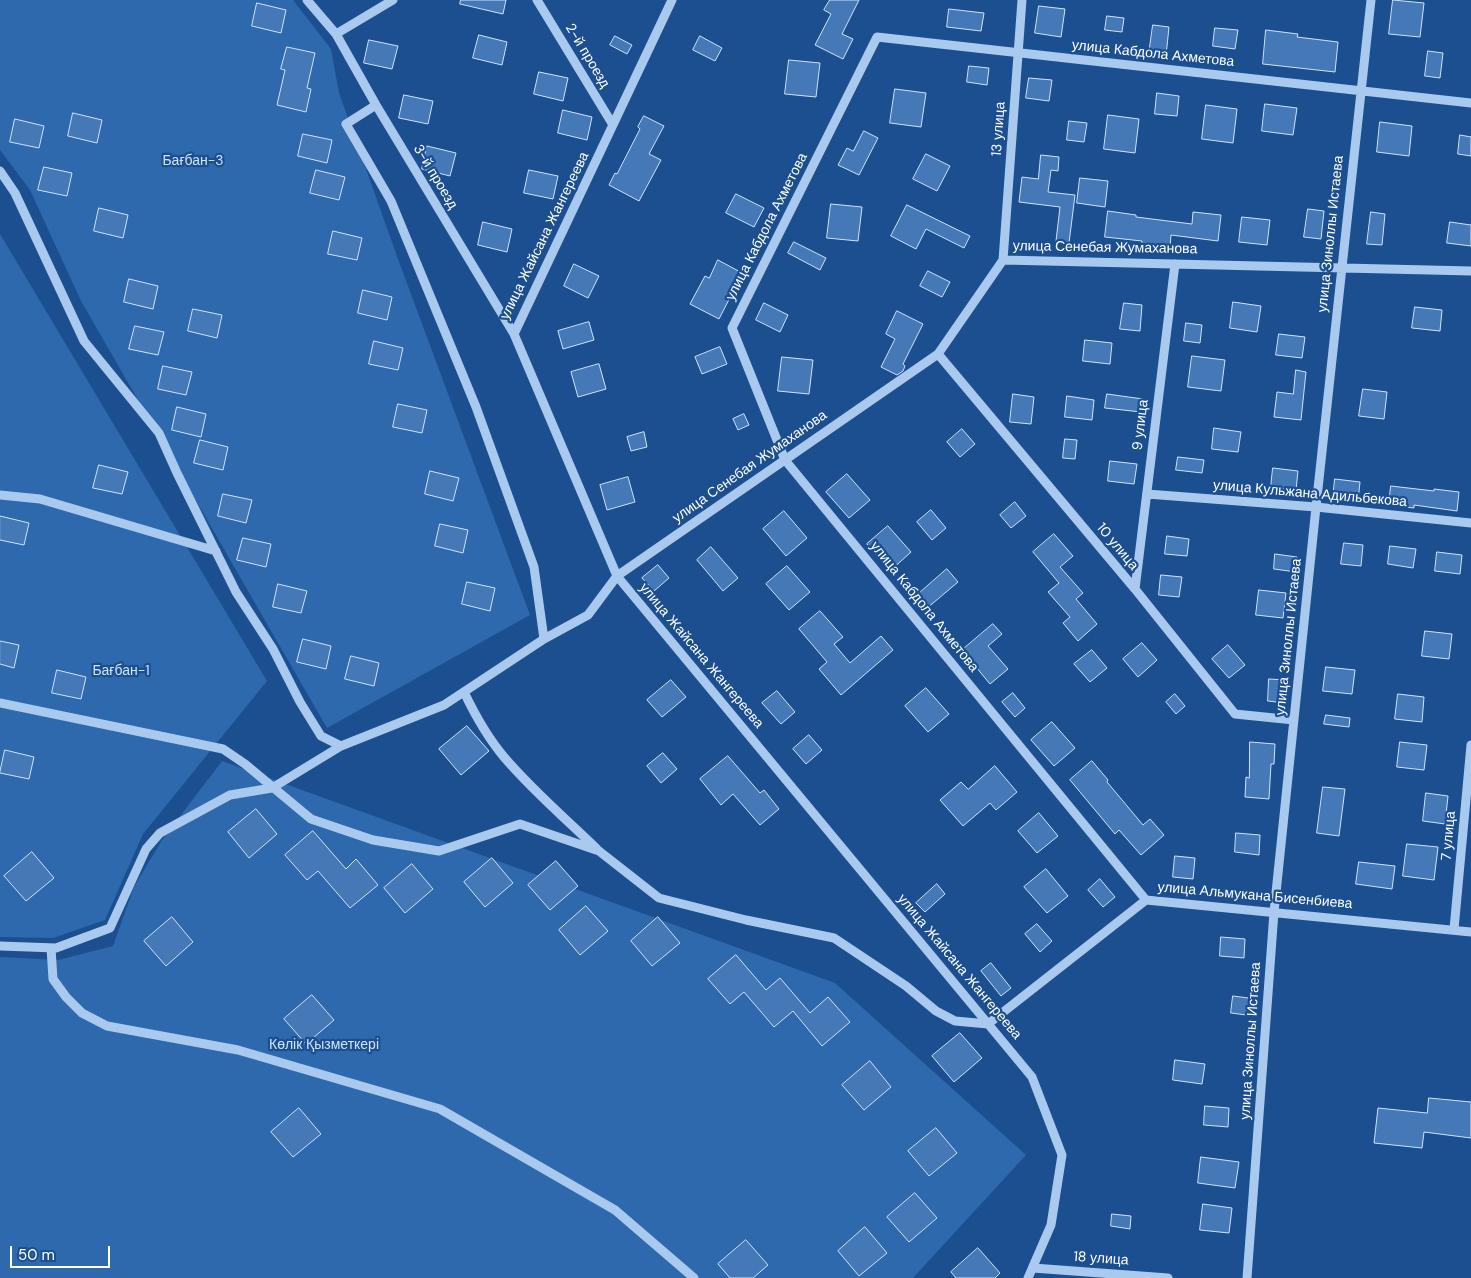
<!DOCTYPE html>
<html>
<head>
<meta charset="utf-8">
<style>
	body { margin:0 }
	#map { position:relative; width:1471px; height:1278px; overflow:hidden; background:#1b4f8f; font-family:"DM Sans",sans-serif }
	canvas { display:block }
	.scale { position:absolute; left:10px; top:1246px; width:100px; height:22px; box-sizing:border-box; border:2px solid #fff; border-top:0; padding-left:6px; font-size:15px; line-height:18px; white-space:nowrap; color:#fff; -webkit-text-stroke:4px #1b4f8f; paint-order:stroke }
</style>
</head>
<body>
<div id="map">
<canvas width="1471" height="1278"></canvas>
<div class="scale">50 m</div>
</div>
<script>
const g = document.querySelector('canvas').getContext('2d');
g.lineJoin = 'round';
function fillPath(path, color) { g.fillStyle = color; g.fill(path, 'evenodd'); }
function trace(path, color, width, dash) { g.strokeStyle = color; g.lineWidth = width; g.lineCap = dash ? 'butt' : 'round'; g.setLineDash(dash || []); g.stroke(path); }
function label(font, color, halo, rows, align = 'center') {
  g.font = font + ' "DM Sans",sans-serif'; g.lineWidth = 4.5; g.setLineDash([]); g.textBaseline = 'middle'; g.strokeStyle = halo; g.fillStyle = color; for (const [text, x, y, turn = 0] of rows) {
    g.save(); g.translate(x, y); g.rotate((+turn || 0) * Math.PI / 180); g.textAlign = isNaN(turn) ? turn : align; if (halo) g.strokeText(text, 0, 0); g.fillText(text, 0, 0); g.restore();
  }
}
fillPath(new Path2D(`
	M0,0H293L331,49L339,93L398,259L530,615L327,728L81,301L30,190L0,150Z
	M0,234L267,681L143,834L105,920L53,938L0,937Z
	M222,761L835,983L1026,1155L913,1278H0V957L58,960L113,946L134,887L162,840Z`), '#2e69ad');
const building = new Path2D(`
	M461,0H506L503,14L460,4Z
	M830,0H859L842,34L853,39L843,59L815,45L831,14L824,10Z
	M1393,0L1424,3L1420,37L1389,34Z
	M257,3L286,10L281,33L252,26Z
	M1039,6L1065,9L1061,37L1035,33Z
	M949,9L984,13L981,31L947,27Z
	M1107,16L1124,18L1122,32L1105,30Z
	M1153,25L1169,27L1166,56L1149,54Z
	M1215,28L1238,30L1235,49L1213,46Z
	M1266,30L1298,34L1297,37L1338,42L1335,72L1263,64Z
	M479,35L507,42L502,65L473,58Z
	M615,36L632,45L627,54L610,45Z
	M700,36L722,48L715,61L693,50Z
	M369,40L398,46L392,69L364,63Z
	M287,47L315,53L307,88L311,89L306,112L277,105L285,70L281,69Z
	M1428,51L1443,53L1440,78L1425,76Z
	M789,60L820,63L816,97L785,94Z
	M969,66L989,68L987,85L967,82Z
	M539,72L568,78L563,101L534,94Z
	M1029,78L1052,80L1049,101L1026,98Z
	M895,89L926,93L921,127L890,123Z
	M1157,93L1179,96L1177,116L1155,114Z
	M404,95L433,101L428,124L399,118Z
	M1265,104L1297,108L1293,135L1262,131Z
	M1206,105L1237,109L1233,143L1202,139Z
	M563,110L592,117L587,140L558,133Z
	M73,113L102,120L97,143L68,136Z
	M1108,115L1139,119L1135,153L1104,149Z
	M644,116L664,126L649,154L661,160L639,201L609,185L615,173L617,174L640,129L638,127Z
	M15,119L44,126L39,148L10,142Z
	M1069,121L1087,123L1084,142L1067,140Z
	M1380,122L1412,126L1409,156L1377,152Z
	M864,131L878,138L859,175L838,165L847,148L853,151Z
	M303,134L332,140L327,163L298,156Z
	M1460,135L1471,137V156L1458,154Z
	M427,146L456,153L450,176L422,169Z
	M926,154L950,166L937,191L913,179Z
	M1041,155L1059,157L1058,171L1051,170L1048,192L1075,195L1069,243L1056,241L1060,207L1019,202L1022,177L1038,179Z
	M44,167L72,173L67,196L38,190Z
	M316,170L345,177L339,200L310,193Z
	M529,170L558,176L553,199L524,193Z
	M1080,178L1108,181L1105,207L1077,203Z
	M736,194L764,208L754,227L726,213Z
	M831,204L862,207L858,241L827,238Z
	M907,205L970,236L964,248L926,229L916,249L891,236Z
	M99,208L128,215L123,238L94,231Z
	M1308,209L1324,211L1321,239L1304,237Z
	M1108,211L1136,215V217L1192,224L1193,212L1221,215L1218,241L1171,235L1170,247L1142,244V241L1105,237Z
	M1371,212L1385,214L1382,245L1367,244Z
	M1242,217L1270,220L1267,245L1239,242Z
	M483,222L512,229L507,252L478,245Z
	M1450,222L1471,225V246L1447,243Z
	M333,231L362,238L357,260L328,254Z
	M794,242L826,258L820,270L788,253Z
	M718,260L744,274L740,283L738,282L719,319L690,304L705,276L709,278Z
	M574,264L599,276L588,298L564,286Z
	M928,271L950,282L942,297L920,286Z
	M129,279L158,286L153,309L124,302Z
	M363,290L392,297L387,320L358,313Z
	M1233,302L1261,306L1257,332L1230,328Z
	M764,303L788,315L780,332L756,320Z
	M1124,303L1142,305L1140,331L1120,329Z
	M1415,307L1442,310L1440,331L1412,328Z
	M193,309L222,315L217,338L188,331Z
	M897,311L923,324L903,364L905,366L903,371L897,375L881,367L895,339L886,334Z
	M589,322L594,340L563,349L558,331Z
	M1186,323L1202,325L1200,343L1184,341Z
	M135,326L164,332L158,355L129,349Z
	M1279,334L1305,337L1302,358L1276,355Z
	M1085,340L1112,343L1110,364L1083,361Z
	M374,341L403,348L398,370L369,364Z
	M720,347L727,364L702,374L695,357Z
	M1192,356L1225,360L1221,391L1188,387Z
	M782,357L813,360L809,394L778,391Z
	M599,364L606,389L578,397L571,372Z
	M163,366L192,372L186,395L158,389Z
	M1296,370L1306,372L1301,420L1274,417L1277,392L1293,394Z
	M1363,389L1387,392L1384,419L1359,416Z
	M1013,394L1034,397L1031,424L1010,422Z
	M1107,394L1143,399L1141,412L1105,408Z
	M1067,396L1094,400L1092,420L1065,417Z
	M398,404L427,410L422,433L393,427Z
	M177,407L206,414L201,437L172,430Z
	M744,414L749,425L738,430L733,419Z
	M1214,428L1241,432L1238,452L1212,449Z
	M962,429L975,444L960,457L947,442Z
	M644,432L647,447L631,451L627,437Z
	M1065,439L1077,440L1075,459L1063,458Z
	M200,440L228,447L223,470L194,463Z
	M1178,457L1204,460L1202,473L1176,470Z
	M1110,461L1137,464L1134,484L1108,481Z
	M99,465L128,472L122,494L93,488Z
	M1273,468L1298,471L1296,490L1271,487Z
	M430,471L459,478L453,501L425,494Z
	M847,474L870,500L849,518L826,492Z
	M628,477L635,502L607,510L600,485Z
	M1335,479L1360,482L1358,501L1333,498Z
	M1391,486L1434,491V489L1459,492L1457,511L1414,505V508L1389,505Z
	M223,494L252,500L246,523L218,516Z
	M1015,502L1026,516L1011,528L1000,515Z
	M931,510L946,528L932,540L917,522Z
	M784,511L807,538L786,556L763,529Z
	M0,516L29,523L24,545L0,540Z
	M440,524L468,530L463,553L435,546Z
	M888,526L911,552L890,571L867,544Z
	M1054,534L1073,556L1060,567L1083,593L1076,599L1097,624L1078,641L1063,623L1070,617L1048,592L1059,583L1033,552Z
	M1167,536L1189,539L1187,556L1165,554Z
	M243,538L271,544L266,567L237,560Z
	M1344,543L1363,545L1361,566L1341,564Z
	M1390,546L1416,549L1413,568L1388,564Z
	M711,547L738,578L723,591L697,560Z
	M1437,552L1462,555L1460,574L1435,571Z
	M1275,554L1297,557L1296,572L1274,569Z
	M658,565L669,578L654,591L642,578Z
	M787,566L810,592L789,610L766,584Z
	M947,569L958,582L926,609L915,597Z
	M1161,575L1182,577L1179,597L1159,595Z
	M467,582L495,588L490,611L462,604Z
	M278,584L307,591L301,613L273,607Z
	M1259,590L1286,593L1283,618L1256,615Z
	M820,611L843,637L834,644L850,663L881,636L893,650L841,695L819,669L827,662L799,629Z
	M993,624L1002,634L988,646L1008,669L990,684L971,661L969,663L960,652Z
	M1425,631L1452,634L1449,659L1422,656Z
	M303,639L331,646L326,669L297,662Z
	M0,641L19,645L14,668L0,664Z
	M1142,643L1157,660L1138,677L1123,659Z
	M1228,645L1245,665L1229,678L1212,659Z
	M1092,650L1107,668L1090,682L1074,664Z
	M351,656L379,663L374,686L345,679Z
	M1326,667L1355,670L1352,694L1323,691Z
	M57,670L86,677L81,699L52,693Z
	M1269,679L1287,680L1285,703L1268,701Z
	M671,680L686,697L662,717L647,700Z
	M926,688L949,714L928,732L905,706Z
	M777,691L795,712L781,724L762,703Z
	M1013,693L1025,708L1015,717L1002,702Z
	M1175,694L1185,706L1176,714L1166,702Z
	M1398,694L1424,697L1422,722L1395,719Z
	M1326,715L1350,718L1349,727L1324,724Z
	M1052,722L1075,748L1054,766L1031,740Z
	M467,726L489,751L461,775L439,749Z
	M809,735L822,750L806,764L793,749Z
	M1250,742L1275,744L1274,764H1271L1269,799L1245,797L1246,777L1249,778Z
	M1400,742L1427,745L1424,770L1397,767Z
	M5,750L34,757L29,779L0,773Z
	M663,753L677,769L661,783L647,766Z
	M728,756L760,793L764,790L779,809L760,825L733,794L721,805L700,779Z
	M1092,761L1108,780L1107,782L1143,825L1150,819L1164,835L1141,855L1119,830L1115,834L1070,780Z
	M995,766L1017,792L996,810L990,803L963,826L940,800L961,782L968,789Z
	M1323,787L1345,789L1339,836L1317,833Z
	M1426,793L1448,796L1445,824L1423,821Z
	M256,809L277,834L249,858L228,832Z
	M1039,813L1058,836L1037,853L1018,831Z
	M313,831L346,869L356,859L378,885L350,908L318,871L307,880L285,855Z
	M1236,833L1260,835L1259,855L1235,852Z
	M1407,844L1438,847L1434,880L1403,876Z
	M32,852L54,878L26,901L4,876Z
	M1175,856L1195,858L1193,879L1173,877Z
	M492,858L513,883L485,907L464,882Z
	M556,861L578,886L550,910L528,885Z
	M1359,862L1395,866L1392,889L1356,884Z
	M412,864L433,889L405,913L384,888Z
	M1046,869L1068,896L1047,913L1024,887Z
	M1100,879L1115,897L1103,907L1088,890Z
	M937,884L945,894L925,912L916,903Z
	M586,906L608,931L580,955L559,930Z
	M172,917L193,942L166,966L144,941Z
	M658,917L680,943L652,966L631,941Z
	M1037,924L1052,941L1040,952L1025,934Z
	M1221,937L1245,939L1244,958L1220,956Z
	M736,955L766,990L780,978L810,1013L828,997L850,1022L822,1046L793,1011L774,1027L744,992L730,1004L708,979Z
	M991,963L1011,988L1001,996L981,971Z
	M312,995L334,1020L306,1044L284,1019Z
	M1233,996L1256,999L1254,1016L1231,1013Z
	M960,1033L982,1058L954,1082L932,1056Z
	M1175,1060L1205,1064L1202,1084L1173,1080Z
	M870,1061L891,1087L864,1110L842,1085Z
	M1429,1098L1471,1102V1138L1424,1132L1422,1148L1374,1143L1378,1108L1427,1113Z
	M1205,1106L1229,1108L1228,1127L1204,1125Z
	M299,1108L321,1134L293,1157L271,1132Z
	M936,1128L957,1153L929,1176L908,1151Z
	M1201,1157L1239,1162L1235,1188L1198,1183Z
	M915,1193L937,1218L909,1242L887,1217Z
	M1203,1204L1232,1208L1229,1233L1200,1230Z
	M1112,1214L1131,1216L1130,1229L1111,1226Z
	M865,1227L887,1253L859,1276L838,1251Z
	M746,1240L768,1265L753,1278H730L718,1264Z
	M978,1248L1000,1273L995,1278H956L951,1272Z`);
fillPath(building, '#4478b7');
trace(building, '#cfe3fa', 1);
trace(new Path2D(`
	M307,0L336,34L376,105L514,334
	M537,0L613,125
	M672,0L514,334L617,576L1032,1077L1062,1155L1051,1225L1028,1278
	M336,34L393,0
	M376,105L346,124L391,201L476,407L534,567L544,639
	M0,171L15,193L84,341L159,433L177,473L236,592L273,649L300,702L321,736L341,746
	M1003,260L1022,0
	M938,354L1135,589L1235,714L1294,720
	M1147,494L1316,507L1471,523
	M0,495L40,499L216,551
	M1135,589L1175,264
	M464,692C475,715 488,738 504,757C532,790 566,819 597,849
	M0,703L223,749L245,764L311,819L373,840L439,851L520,824L599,851L659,898L746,920L834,938L906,986L936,1011L955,1021L988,1024L1146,900L1471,932
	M1146,900L785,460L732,328L877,37L1471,103
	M1454,929L1471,745
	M0,946L56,948L110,928L146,849L160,833L230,795L272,788L341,746L444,705L544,639L588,615L617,576L938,354L1003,260L1471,271
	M51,948L53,979L66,997L82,1013L107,1026L238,1050L440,1109L615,1210L694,1278
	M1033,1268L1168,1278
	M1247,1278L1274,912L1316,507L1371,0`), '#a9c9ee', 9);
label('14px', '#fff', '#1b4f8f', [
	["улица Кабдола Ахметова",1153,54,6],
	["2-й проезд",587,56,59],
	["13 улица",999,129,-86],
	["3-й проезд",435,177,59],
	["улица Кабдола Ахметова",767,227,-63],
	["улица Зиноллы Истаева",1331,234,-84],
	["улица Жайсана Жангереева",545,236,-64],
	["улица Сенебая Жумаханова",1105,248,1],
	["9 улица",1141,425,-83],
	["улица Сенебая Жумаханова",750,467,-35],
	["улица Кульжана Адильбекова",1310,494,5],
	["10 улица",1117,547,50],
	["улица Кабдола Ахметова",924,607,51],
	["улица Зиноллы Истаева",1289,637,-84],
	["улица Жайсана Жангереева",701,656,50],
	["7 улица",1449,836,-85],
	["улица Альмукана Бисенбиева",1255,896,5],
	["улица Жайсана Жангереева",959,967,50],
	["улица Зиноллы Истаева",1251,1041,-86],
	["18 улица",1101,1259,4]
]);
label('14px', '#cfe3fa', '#1b4f8f', [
	["Бағбан-3",193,161],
	["Бағбан-1",121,671],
	["Көлік Қызметкері",324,1045]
]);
</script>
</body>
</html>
